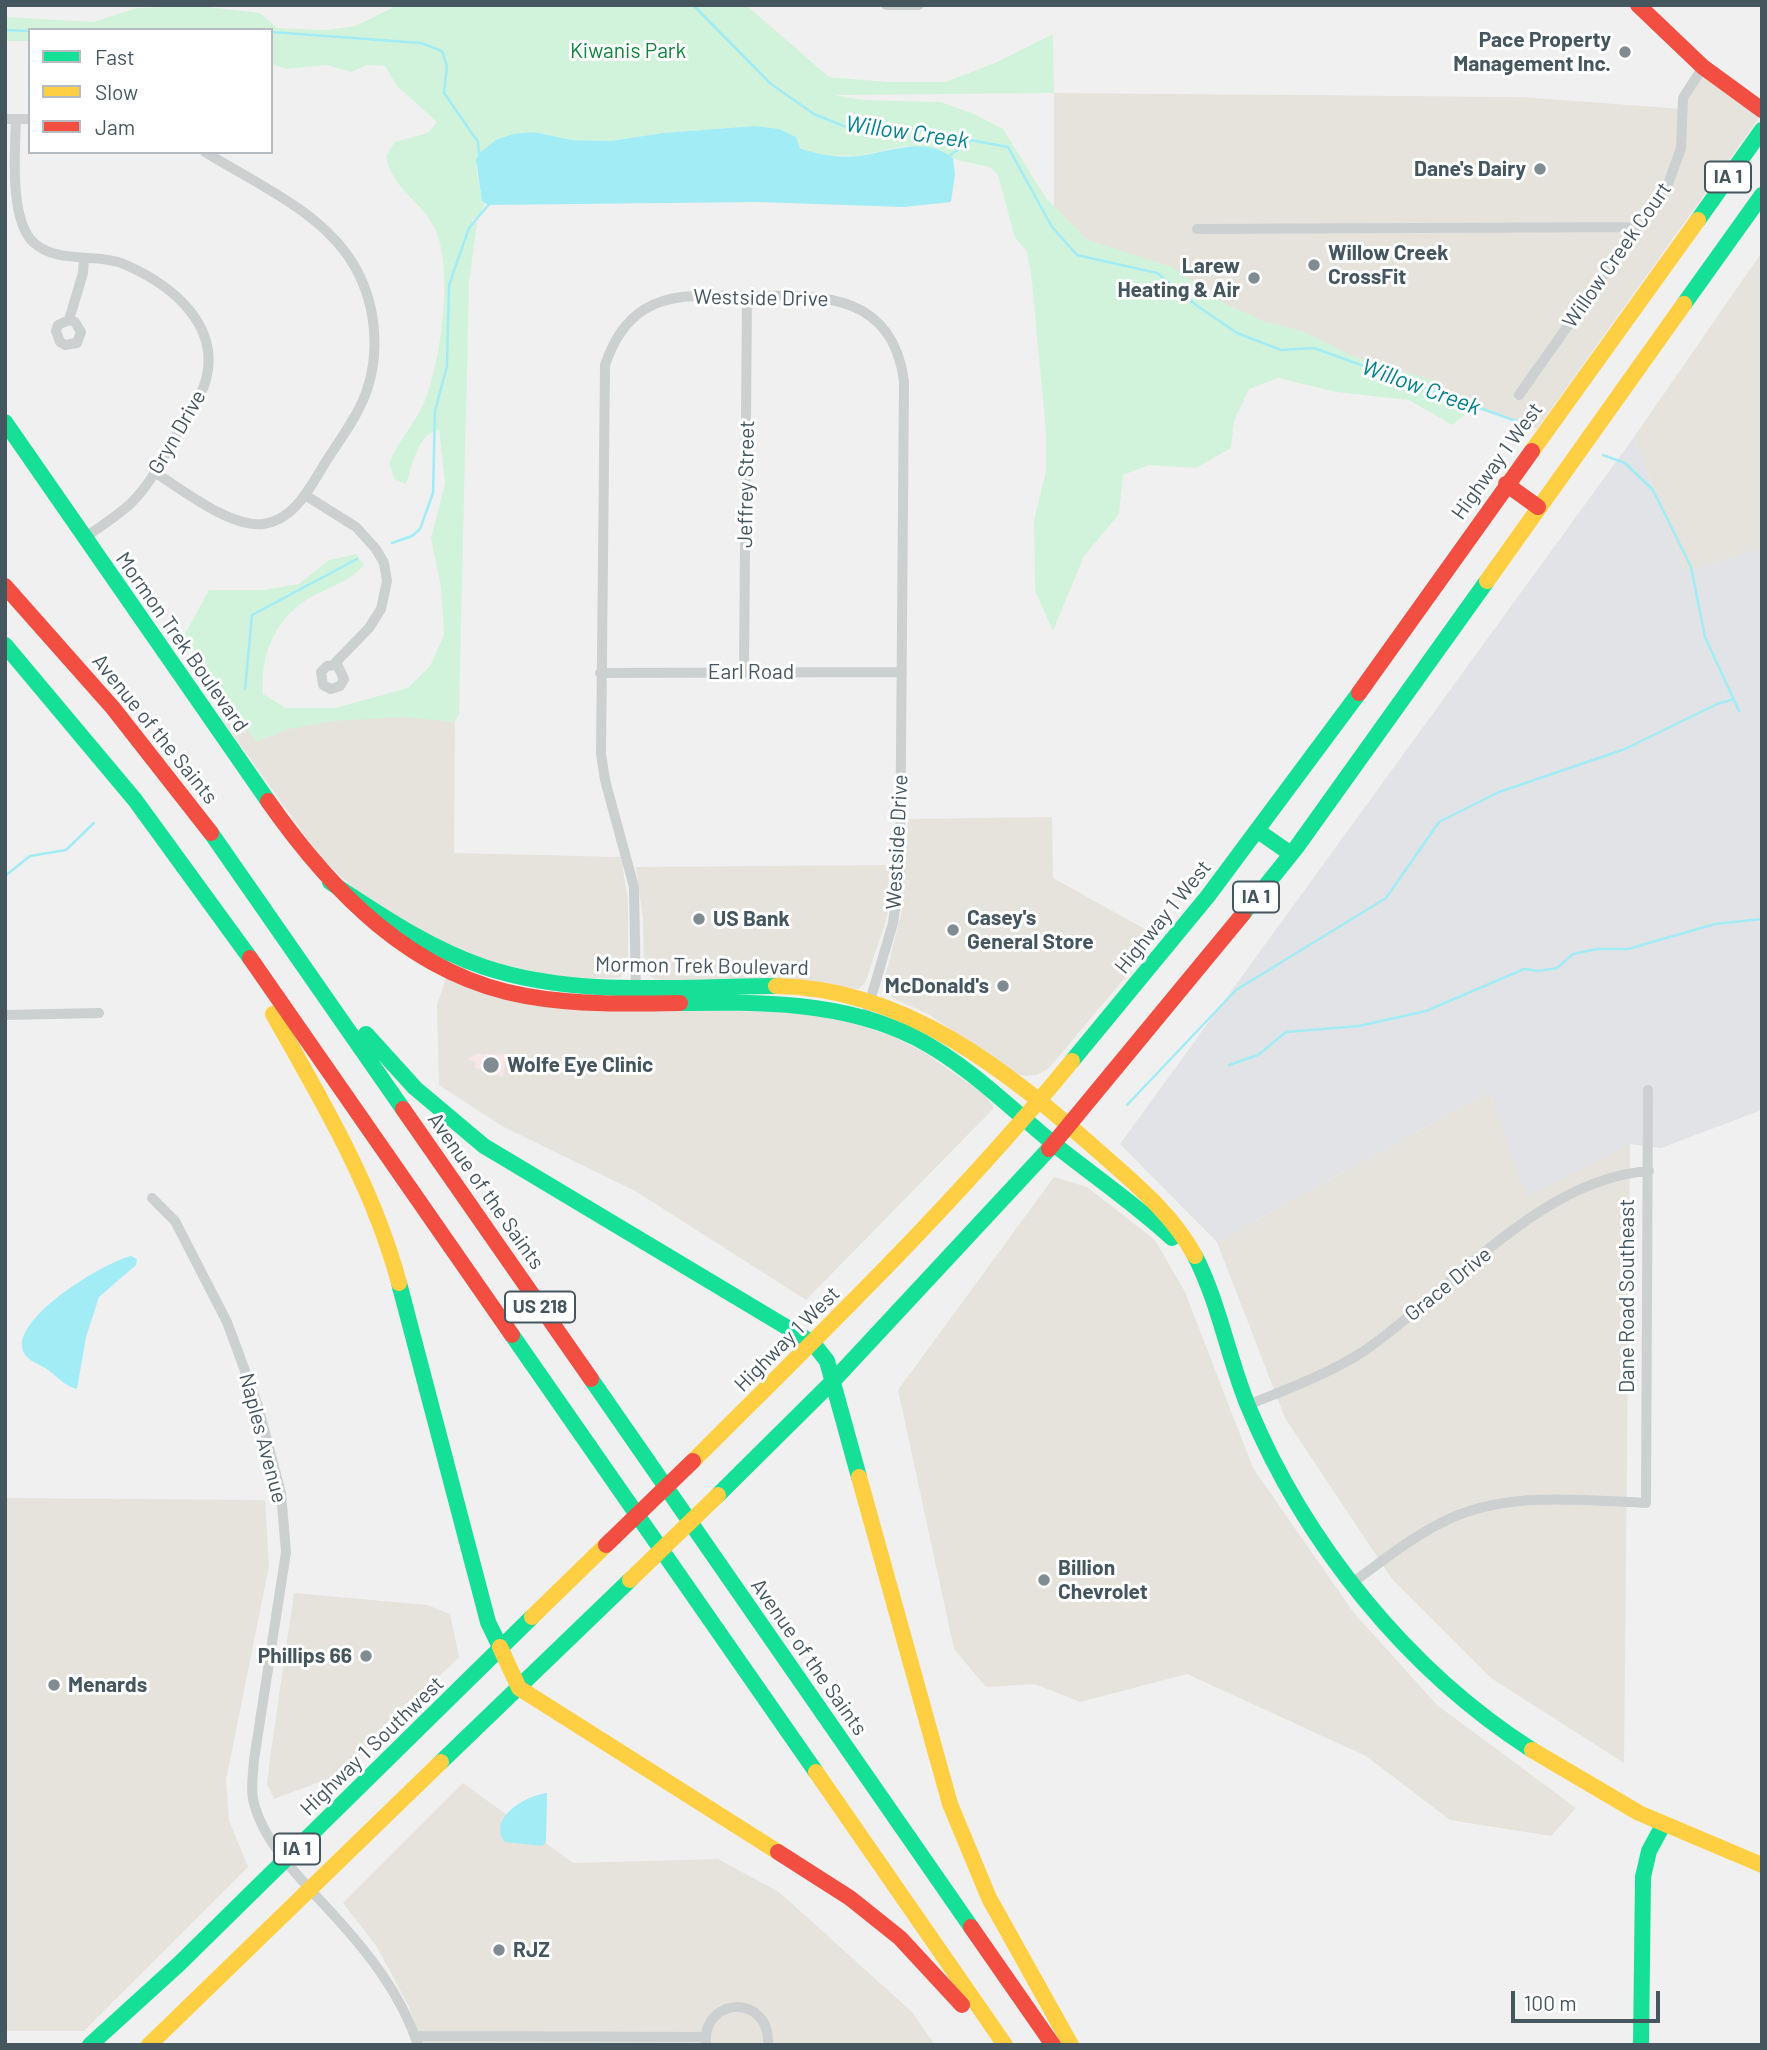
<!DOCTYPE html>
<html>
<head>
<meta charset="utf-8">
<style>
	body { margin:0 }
	#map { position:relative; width:1767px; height:2050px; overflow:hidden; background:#f1f0f0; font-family:Barlow,sans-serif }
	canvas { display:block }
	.frame { position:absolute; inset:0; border:7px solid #45565f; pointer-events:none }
	.legend { position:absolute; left:28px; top:28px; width:245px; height:126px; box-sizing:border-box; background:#fff; border:2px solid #b5bbbf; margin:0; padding:9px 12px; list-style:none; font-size:21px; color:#45565f }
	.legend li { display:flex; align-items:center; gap:14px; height:35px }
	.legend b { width:35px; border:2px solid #b5bbbf }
	.scale { position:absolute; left:1511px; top:1991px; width:149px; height:32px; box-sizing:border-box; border:4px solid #45565f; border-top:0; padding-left:9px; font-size:21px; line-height:24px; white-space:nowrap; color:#45565f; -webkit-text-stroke:5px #fff; paint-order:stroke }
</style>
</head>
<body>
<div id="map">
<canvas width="1767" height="2050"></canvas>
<div class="frame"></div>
<ul class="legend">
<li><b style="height:9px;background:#16e098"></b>Fast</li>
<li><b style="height:9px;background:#ffcf43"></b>Slow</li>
<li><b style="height:9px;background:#f24e42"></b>Jam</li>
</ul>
<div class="scale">100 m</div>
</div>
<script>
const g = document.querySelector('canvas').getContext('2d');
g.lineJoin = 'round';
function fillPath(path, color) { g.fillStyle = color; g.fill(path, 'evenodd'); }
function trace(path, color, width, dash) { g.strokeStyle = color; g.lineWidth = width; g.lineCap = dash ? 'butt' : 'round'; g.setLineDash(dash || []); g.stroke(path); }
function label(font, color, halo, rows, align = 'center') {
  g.font = font + ' Barlow,sans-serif'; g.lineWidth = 6; g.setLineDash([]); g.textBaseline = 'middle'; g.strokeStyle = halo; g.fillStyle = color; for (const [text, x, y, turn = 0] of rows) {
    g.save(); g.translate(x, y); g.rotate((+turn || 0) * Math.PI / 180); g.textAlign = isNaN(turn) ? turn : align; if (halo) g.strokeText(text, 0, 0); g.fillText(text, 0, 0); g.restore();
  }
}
fillPath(new Path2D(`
	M1703,67L1762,114L1537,429L1284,343L1054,272V93L1521,97L1682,109Z
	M1762,252V548L1686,572L1634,437Z
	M455,715L454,853L621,857L628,900V966L620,978H565L474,958L376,908L321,858L220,716Z
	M1052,817L1053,878L1159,937L1049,1068L1037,1075L1027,1076L1020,1075L928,1014L894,999L886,990L884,981L902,910L908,819Z
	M895,865L892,896L884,927L865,983L858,989L660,980L652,978L644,968L643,920L636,867Z
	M446,978L659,1010L801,1012L844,1020L892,1036L924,1052L985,1095L994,1108L806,1300L637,1192L502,1126L439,1085L437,1005Z
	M1489,1092L1527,1196L1630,1144L1624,1763L1491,1678L1392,1579L1285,1418L1217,1242Z
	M1054,1177L1087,1187L1155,1240L1185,1292L1253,1468L1354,1613L1437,1705L1576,1808L1551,1836L1450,1820L1366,1756L1187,1674L1080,1702L1035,1684L986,1687L954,1649L898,1390Z
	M5,1498L265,1500L269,1567L226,1780L229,1820L248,1867L84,2031H5Z
	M294,1593L427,1605L450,1614L459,1657L341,1774L274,1799L267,1784L270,1758Z
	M463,1783L573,1863L718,1859L779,1892L912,2012L935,2045H423L409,2007L377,1947L343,1903Z`), '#e6e3dd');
fillPath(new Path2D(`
	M477,1054H506L503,1077L475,1068L476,1063L467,1059Z`), '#f8e6e6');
fillPath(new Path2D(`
	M1634,437L1686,572L1762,548V1110L1661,1148L1630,1144L1527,1197L1489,1092L1217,1242L1120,1144Z`), '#e1e3e6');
fillPath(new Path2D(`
	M398,5H746L829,77L888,82H946L997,62L1053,34L1054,93L834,95L863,100L941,102L974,114L1003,129L1046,198L1087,240L1172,267L1227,305L1266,322L1302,331L1353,356L1432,380L1452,394L1464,416L1452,425L1409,400L1336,392L1278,378L1249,389L1234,421L1231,448L1196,468L1149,465L1123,475L1119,514L1084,556L1053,631L1035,591L1034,520L1046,471V431L1031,272L1026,250L1015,238L998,175L990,167L961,161L926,147L904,146L859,156L818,155L754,126L663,133L610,141L572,140L534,132L496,141L479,153L476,168L482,200L485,203L478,219H472V223H477L469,282L459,714L455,722L404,717L333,721L289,729L256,742L184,636L209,590H263L299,584L329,560L356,554L364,565C350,582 331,586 313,596C276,616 260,654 263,694L286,708H335L408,688L430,666L444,635L441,587L431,538L445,483L439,430C417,434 413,465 406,484L395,480L389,463C398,441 414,425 424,403C441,362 455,265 433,225C418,198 392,189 386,156L395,142L428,133L437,122L397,86L385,66L367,65L351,72L327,65L286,69L271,64V30H30V41H5V17L93,22L137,8L198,6L260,13L277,28L327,30L356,26Z`), '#d2f3db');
fillPath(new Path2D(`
	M754,126L779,129L796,137L800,148C818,155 839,158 858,156C891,152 923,135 953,158L955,174L951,202L904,207L758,202L488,205L482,201L476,160L479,153L496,140L513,134L534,132L572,140L610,141L663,133Z
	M131,1256L137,1259L136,1265L99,1297L86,1337L77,1389C64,1386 56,1375 45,1368C36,1362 24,1360 22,1347C19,1314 103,1263 131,1256Z
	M547,1793L546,1842L542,1846L505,1842C487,1818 525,1796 547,1793Z`), '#a2ecf5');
trace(new Path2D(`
	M693,5L771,84L814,114L851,129H911L1008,147L1052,227L1077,255L1157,273L1196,305L1237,333L1281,350L1314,348L1527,425
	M5,30L30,31
	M271,32L421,43L442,51L447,66L444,93L478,142L479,154
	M949,156L971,140
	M1603,455L1625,463L1653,490L1691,567L1705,637L1739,711
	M392,543L412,536L420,529L433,493L435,411L447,366L449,285L469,228L490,203
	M245,689L252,615L357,559
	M5,876L30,856L66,850L94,823
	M1229,1065L1258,1055L1286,1032L1359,1026L1426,1011L1524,969L1539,971L1557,968L1573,954L1597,949H1628L1715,924L1762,919
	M1127,1105L1236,990L1386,898L1439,822L1499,792L1625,749L1717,704L1734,699`), '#a2ecf5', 2.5);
trace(new Path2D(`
	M886,5H919
	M5,119H30
	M16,119C15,151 9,220 34,243C60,265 96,252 126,265C174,286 224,328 204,386C198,402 187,417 178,432C164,456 151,484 131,503C117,516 100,527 84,538
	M1197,229L1637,227
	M69,320L75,322L81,332L77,343L65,345L60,342L56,331L58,325L69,320L83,273L84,258
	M1519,395L1668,184L1681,148L1683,98L1703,67
	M154,472C182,489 230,528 263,524C293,520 308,491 322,468C337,443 358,417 367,390C381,348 375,299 352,262C320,211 255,183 205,152
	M305,495L356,527L376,549L384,563L387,581L381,609L369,628L336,662L344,679L340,686L331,689L323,685L321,672L327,666L335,665
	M744,672L747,296
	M600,673L902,672
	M636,994L634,887L605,780L601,754L605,365C613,342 624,322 645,309C674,292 708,296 740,296C813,296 891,287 904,381L900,872L893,923L868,1008
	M5,1015L99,1013
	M152,1198L175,1221L227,1322L258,1406L281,1493L286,1552L254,1760C253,1775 250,1792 255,1807C267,1847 303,1881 330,1911C366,1950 401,1993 418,2045
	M1248,1405C1287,1389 1329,1374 1364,1351C1450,1292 1540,1178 1649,1171
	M1352,1583C1381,1562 1409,1539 1441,1523C1502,1490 1580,1500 1646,1503L1648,1090
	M415,2036L706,2037
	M706,2045C701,1996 771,1993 768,2045`), '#ccd0d1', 10);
trace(new Path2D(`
	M1698,220L1762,130
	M1684,304L1762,195
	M5,422L268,801
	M5,645L135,800L250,958
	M1258,831L1291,854
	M211,833L403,1109
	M330,882C379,914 428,948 484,967C577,998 680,986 776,986
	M1243,914L1296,848L1487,581
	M680,1003C759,1002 844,1001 916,1038C968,1065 1010,1108 1055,1145C1094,1176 1135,1204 1172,1238
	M366,1034L415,1088L484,1146L813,1343L827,1361L859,1477
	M1072,1061L1208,896L1359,693
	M1195,1256C1219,1303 1228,1357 1248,1406C1304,1542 1407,1670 1532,1750
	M399,1283L488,1622L500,1647
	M512,1335L816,1772
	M591,1379L971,1927
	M718,1495L834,1380L1049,1149
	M441,1762L630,1580
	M90,2045L179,1964L532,1617
	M1641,2045L1643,1877L1649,1851L1662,1827`), '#16e098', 16);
trace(new Path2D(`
	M1532,451L1698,220
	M1487,581L1684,304
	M776,986C905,988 1006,1070 1097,1150C1133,1182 1172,1213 1195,1256
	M273,1014C322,1101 373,1186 399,1283
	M693,1461C823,1331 956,1203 1072,1061
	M859,1477L950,1804L989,1898L1071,2045
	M532,1617L606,1545
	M500,1647L519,1688L778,1852
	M1532,1750L1639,1813L1762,1865
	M816,1772L1005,2045
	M149,2045L441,1762`), '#ffcf43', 16);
trace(new Path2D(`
	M1638,5L1703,67L1762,110
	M1506,484L1538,507
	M5,586L113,708L211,833
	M1359,693L1532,451
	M268,801C331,891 412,976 526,996C577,1005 629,1004 680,1003
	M250,958L512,1335
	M403,1109L591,1379
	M1049,1149L1243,914
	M778,1852L850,1898L900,1938L962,2005
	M971,1927L1053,2045`), '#f24e42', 16);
trace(new Path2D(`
	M630,1580L718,1495`), '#ffcf43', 16);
trace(new Path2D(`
	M606,1545L693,1461`), '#f24e42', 16);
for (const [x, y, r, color] of [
	[1625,52,7,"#818c92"],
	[1540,169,7,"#818c92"],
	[1314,265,7,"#818c92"],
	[1254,278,7,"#818c92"],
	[699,919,7,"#818c92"],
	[953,930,7,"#818c92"],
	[1003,986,7,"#818c92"],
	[491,1065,9,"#818c92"],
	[1044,1580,7,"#818c92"],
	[366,1656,7,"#818c92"],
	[54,1685,7,"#818c92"],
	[499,1950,7,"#818c92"]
]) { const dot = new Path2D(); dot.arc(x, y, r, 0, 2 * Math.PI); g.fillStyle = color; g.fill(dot); trace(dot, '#fff', 2.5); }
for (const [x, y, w] of [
	[1728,177,46],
	[1256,897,46],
	[540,1307,70],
	[297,1849,46]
]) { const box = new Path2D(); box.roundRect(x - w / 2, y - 15.5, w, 31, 5); g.fillStyle = '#fff'; g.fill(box); trace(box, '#45565f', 2); }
label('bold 19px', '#45565f', null, [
	["IA 1",1728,177],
	["IA 1",1256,897],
	["US 218",540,1307],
	["IA 1",297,1849]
]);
label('bold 21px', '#45565f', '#fff', [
	["Pace Property",1611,40,"right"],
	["Management Inc.",1611,64,"right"],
	["Dane's Dairy",1526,169,"right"],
	["Willow Creek",1328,253],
	["CrossFit",1328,277],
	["Larew",1240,266,"right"],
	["Heating & Air",1240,290,"right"],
	["Casey's",967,918],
	["General Store",967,942],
	["US Bank",713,919],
	["McDonald's",989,986,"right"],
	["Wolfe Eye Clinic",507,1065],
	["Billion",1058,1568],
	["Chevrolet",1058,1592],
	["Phillips 66",352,1656,"right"],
	["Menards",68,1685],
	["RJZ",513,1950]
], 'left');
label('21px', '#0c843b', '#fff', [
	["Kiwanis Park",628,51]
]);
label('21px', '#45565f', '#fff', [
	["Willow Creek Court",1617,255,-55],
	["Westside Drive",761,298,1],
	["Gryn Drive",177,432,-60],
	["Highway 1 West",1497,461,-54],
	["Jeffrey Street",746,484,-89],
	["Mormon Trek Boulevard",182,642,55],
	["Earl Road",751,672],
	["Avenue of the Saints",155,729,51],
	["Westside Drive",897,842,-87],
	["Highway 1 West",1163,917,-51],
	["Mormon Trek Boulevard",702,966,1],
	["Avenue of the Saints",486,1191,55],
	["Grace Drive",1448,1284,-39],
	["Dane Road Southeast",1627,1296,-90],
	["Highway 1 West",787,1339,-45],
	["Naples Avenue",263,1438,75],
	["Avenue of the Saints",809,1657,55],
	["Highway 1 Southwest",372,1746,-44]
]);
label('italic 23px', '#04808e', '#fff', [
	["Willow Creek",907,132,8],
	["Willow Creek",1421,387,20]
]);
</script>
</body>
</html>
